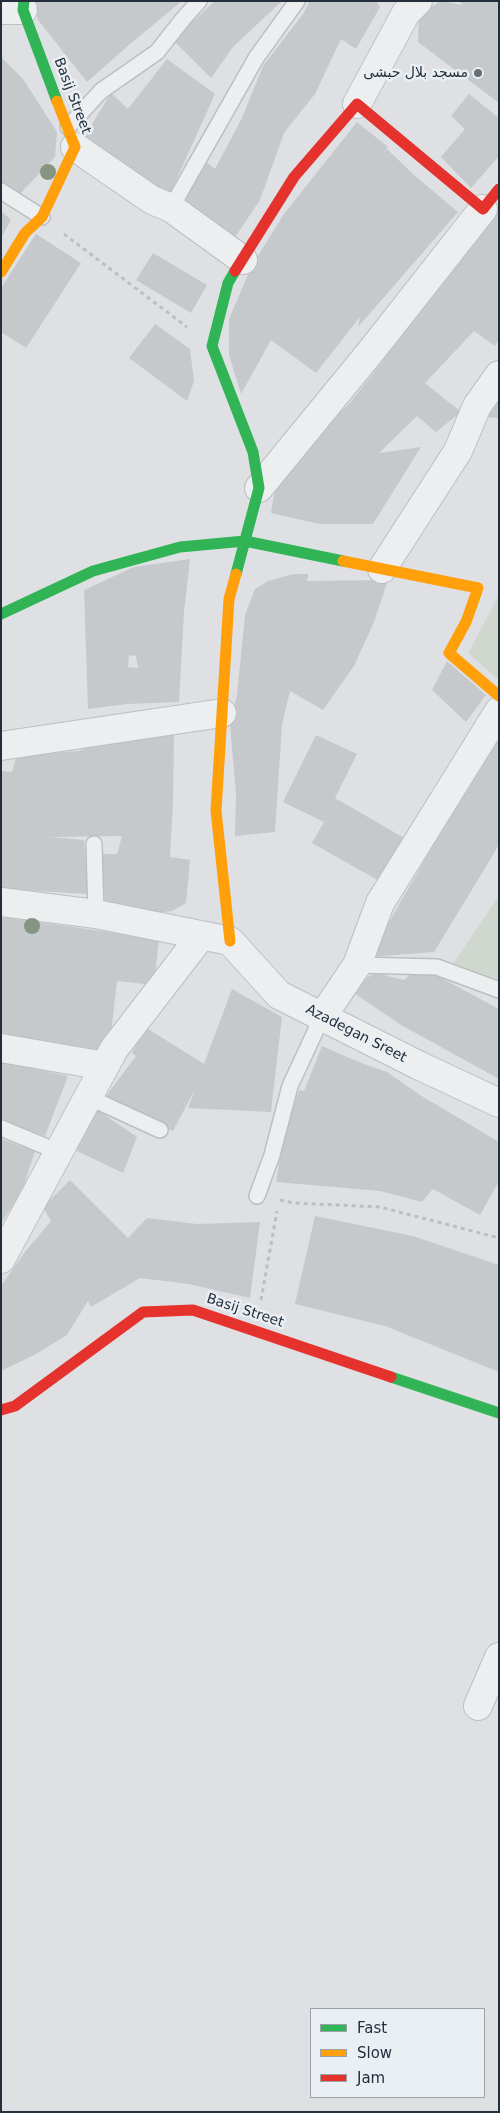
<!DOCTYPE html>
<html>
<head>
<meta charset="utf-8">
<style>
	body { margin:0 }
	#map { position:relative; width:500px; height:2113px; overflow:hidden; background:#dee0e3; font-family:"DejaVu Sans",sans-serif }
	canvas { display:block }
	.frame { position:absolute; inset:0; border:2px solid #252f3c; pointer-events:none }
	.legend { position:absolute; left:310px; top:2008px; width:175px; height:90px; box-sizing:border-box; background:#eaeff4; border:1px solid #9ba2aa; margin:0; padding:6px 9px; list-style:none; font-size:15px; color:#252f3c }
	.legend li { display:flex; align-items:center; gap:10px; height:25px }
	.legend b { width:25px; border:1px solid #9ba2aa }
</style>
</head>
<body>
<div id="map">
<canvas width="500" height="2113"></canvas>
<div class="frame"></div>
<ul class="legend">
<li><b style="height:6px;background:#30b455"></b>Fast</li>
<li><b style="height:6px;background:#ff9f0a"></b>Slow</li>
<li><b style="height:6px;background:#e5322d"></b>Jam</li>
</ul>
</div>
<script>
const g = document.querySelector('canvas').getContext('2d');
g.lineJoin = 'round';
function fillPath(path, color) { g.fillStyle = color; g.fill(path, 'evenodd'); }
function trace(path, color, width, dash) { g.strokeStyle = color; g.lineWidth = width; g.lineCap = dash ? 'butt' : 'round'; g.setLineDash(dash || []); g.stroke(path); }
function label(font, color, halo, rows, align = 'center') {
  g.font = font + ' "DejaVu Sans","Noto Naskh Arabic",sans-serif'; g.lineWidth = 5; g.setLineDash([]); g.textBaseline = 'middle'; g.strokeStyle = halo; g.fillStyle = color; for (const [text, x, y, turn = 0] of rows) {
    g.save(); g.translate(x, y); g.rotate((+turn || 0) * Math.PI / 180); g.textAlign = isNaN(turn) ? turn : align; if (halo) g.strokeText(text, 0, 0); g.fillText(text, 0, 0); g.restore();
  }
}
fillPath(new Path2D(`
	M499,595V680L468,653Z
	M499,896V979L448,971Z`), '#cfd7ce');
fillPath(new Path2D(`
	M33,1H182L130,44L87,82L38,20Z
	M215,1H282L233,47L211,78L173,40Z
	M310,1H376L380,7L356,49L341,39L315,94L284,133L260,200L231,243L176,208L205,161L215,169L242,118L263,66L303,14Z
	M441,1L463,5L459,1H499V103L418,42L419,14Z
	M1,57L23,79L57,132L55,157L18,196L1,184Z
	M167,59L215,94L168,198L84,137L111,93L128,109Z
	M469,94L499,118V156L471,188L441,157L465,129L451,116Z
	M357,122L388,147L378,160L387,149L414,175L458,212L358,327L360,317L316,373L271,340L241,394L229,355V319L252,265L284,214Z
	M499,210V339L495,346L474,331L425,383L461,412L436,432L417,416L379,453L421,447L373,524H319L271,513L277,476L301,449L349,404L430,300L447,275Z
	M1,211L11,220L1,238Z
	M36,234L81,263L26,348L1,332V288Z
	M153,253L207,285L191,313L136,280Z
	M155,324L190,349L194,381L187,401L129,358Z
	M499,391V418L485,417Z
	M190,559L184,612L179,702L127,704L88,709L84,590L134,567ZM129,655L136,656L138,668L128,667Z
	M293,574H308L307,581L388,580L374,622L354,666L323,710L290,691L282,725L275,832L235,836L236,793L230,725L237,695L245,615L255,589L268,581Z
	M447,661L486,695L466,722L432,690Z
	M499,730V844L490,860L434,952L369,957Z
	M124,734L174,735L173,802L170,857L190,860L186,903L172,911L154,913L105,903L100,854H117L122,836L50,837L84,840L88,894L1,889V771L12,772L17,755L78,751Z
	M316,735L357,754L335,798L406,839L381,882L312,843L324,822L283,802Z
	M1,917L159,939L154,985L117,981L109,1051L1,1036Z
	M413,972H430L499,1009V1079L401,1025L354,993L362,980L376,973L404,980Z
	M232,989L282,1017L271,1112L188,1108L195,1089L173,1131L106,1096L136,1056L132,1053L145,1027L204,1064Z
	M322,1046L361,1063L387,1072L420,1095L499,1142V1181L480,1215L433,1189L422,1202L380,1191L276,1182L283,1140L299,1090L304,1091Z
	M1,1061L68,1076L45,1136L1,1120Z
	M96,1109L137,1137L123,1173L75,1150Z
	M1,1139L35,1151L22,1191L1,1223Z
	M70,1180L128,1238L147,1218L197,1224L260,1222L250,1298L189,1284L140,1278L91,1307L88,1301L67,1335L36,1354L1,1371V1286L24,1253L51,1221L43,1207Z
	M315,1216L413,1236L499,1265V1372L385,1326L295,1304Z`), '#c6c9cc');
const lane = new Path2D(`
	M68,127L101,91L157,52L183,19L199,1
	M1,191L42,217
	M171,208L256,58L297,1
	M94,844L96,914
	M357,965L437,967L499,990
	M88,1097L160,1130
	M1,1128L59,1152
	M257,1196L272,1155L290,1086L322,1017`);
const street = new Path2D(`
	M1,10H23
	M357,104L406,13L418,1
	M75,147L152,200L171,208L243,260
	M259,488L372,350L483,209
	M382,569L458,451L477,406L499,375
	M1,746L222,713
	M1,902L96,914L230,941L279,995L418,1065L499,1103
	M322,1017L357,965L380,903L499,711
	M1,1048L105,1066
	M1,1259L114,1049L201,936
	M478,1706L499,1657`);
trace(lane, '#bcbec1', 18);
trace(street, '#bcbec1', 30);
trace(new Path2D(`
	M64,234L187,327
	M280,1200L294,1203L380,1207L499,1238
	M261,1300L277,1211`), '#bcbfc2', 3, [4, 4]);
trace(lane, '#edeef0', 15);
trace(street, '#edeef0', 28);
trace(new Path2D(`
	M24,1L23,10L57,101
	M235,271L228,283L212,346L253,452L259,488L236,574
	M1,614L93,571L180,547L245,541L343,561
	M391,1377L499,1413`), '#30b455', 11);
trace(new Path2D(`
	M1,272L25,233L42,217L75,147L57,101
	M343,561L478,588L466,622L449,653L499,696
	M230,941L216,811L229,599L236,574`), '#ff9f0a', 11);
trace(new Path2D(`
	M235,271L294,177L357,104L483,209L499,189
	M1,1410L15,1406L143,1312L193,1310L391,1377`), '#e5322d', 11);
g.fillStyle = '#859582';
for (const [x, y] of [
	[48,172],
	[32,926]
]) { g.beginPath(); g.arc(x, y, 8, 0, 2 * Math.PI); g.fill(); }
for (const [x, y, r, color] of [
	[478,73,5,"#666d76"]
]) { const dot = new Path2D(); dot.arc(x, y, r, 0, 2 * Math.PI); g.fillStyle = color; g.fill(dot); trace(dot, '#eaeff4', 2); }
label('14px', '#252f3c', '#eaeff4', [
	["مسجد بلال حبشی",468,73]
], 'right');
label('14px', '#252f3c', '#eaeff4', [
	["Basij Street",72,96,69],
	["Azadegan Sreet",356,1034,27],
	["Basij Street",245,1311,18]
]);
</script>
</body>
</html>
